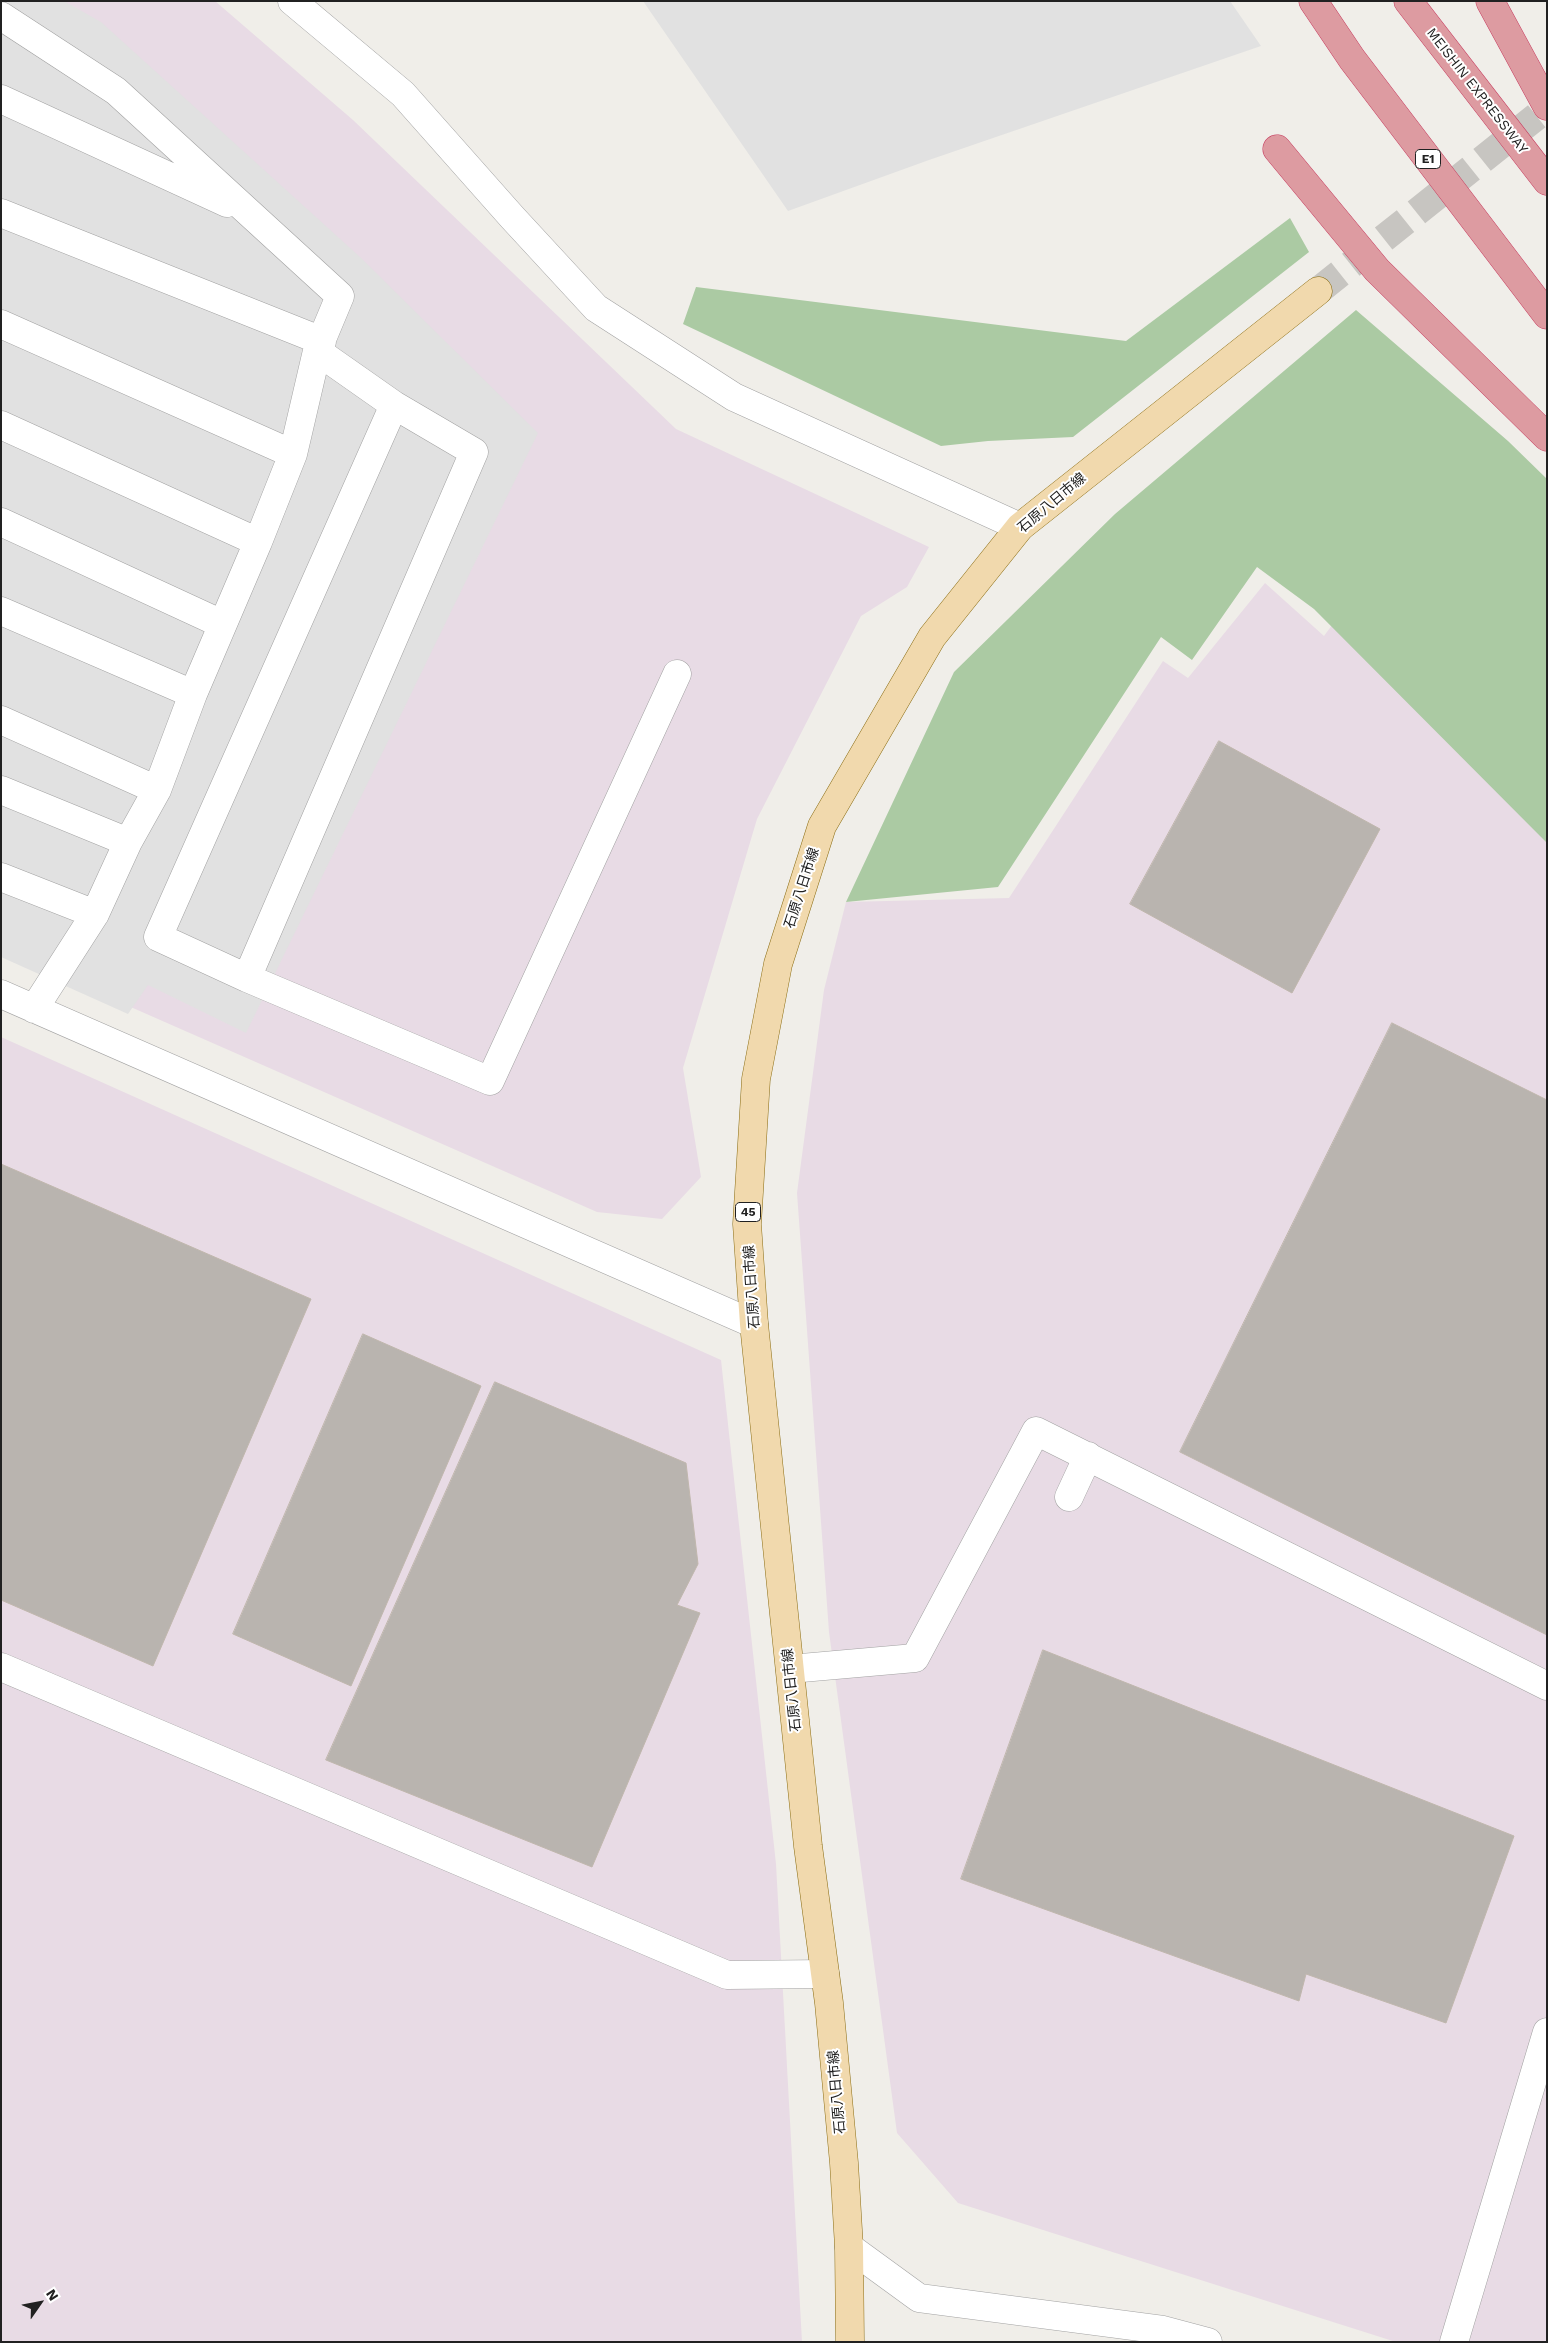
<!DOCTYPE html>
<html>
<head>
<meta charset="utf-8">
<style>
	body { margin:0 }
	#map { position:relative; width:1548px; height:2343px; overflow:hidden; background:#f0eee9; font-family:"Work Sans",sans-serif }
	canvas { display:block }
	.frame { position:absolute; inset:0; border:2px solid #212121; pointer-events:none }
	.north { position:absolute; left:15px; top:2278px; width:50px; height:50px; -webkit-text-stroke:4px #fff; paint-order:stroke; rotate:57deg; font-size:14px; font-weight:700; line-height:20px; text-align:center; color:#212121 }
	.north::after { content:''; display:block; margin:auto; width:18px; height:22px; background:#212121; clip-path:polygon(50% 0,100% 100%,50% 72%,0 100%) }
</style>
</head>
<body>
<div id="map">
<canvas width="1548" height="2343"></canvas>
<div class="frame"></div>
<div class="north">N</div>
</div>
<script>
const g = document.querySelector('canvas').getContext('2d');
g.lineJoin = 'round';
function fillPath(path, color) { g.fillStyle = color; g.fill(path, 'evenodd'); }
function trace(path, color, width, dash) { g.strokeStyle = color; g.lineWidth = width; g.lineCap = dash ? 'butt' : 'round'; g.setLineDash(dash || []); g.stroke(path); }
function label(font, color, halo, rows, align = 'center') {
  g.font = font + ' "Work Sans","Noto Sans JP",sans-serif'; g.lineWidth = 4; g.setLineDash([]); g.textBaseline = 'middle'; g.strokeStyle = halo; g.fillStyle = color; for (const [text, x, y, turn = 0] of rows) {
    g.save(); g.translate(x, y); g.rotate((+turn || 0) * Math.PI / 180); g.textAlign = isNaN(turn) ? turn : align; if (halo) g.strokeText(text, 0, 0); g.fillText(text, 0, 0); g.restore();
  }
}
fillPath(new Path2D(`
	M1,1H215L353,120L676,429L929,547L907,587L861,616L757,819L683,1068L701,1177L662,1219L597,1212L1,950Z
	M1417,509L1547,635V2342H1396L958,2203L897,2133L829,1632L797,1193L824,990L846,902L1009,898L1163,661L1188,678L1265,583L1324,636Z
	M1,1037L721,1360L776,1864L802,2342H1Z`), '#e8dbe5');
fillPath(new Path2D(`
	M1290,218L1309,252L1073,437L988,441L941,446L683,324L696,287L1126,341Z
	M1356,310L1508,441L1547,479V843L1314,609L1257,567L1192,660L1161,637L998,887L846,902L954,672L1115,514Z`), '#abcaa3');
fillPath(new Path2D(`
	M1,1H64L101,22L360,257L538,433L246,1033L148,985L128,1014L1,957Z
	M643,1H1230L1261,46L929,160L788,211Z`), '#e1e1e1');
const building = new Path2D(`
	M1219,741L1380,829L1292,993L1130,904Z
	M1392,1023L1547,1100V1635L1180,1452Z
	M1,1164L311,1299L153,1666L1,1600Z
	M363,1334L481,1386L351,1686L233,1634Z
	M495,1382L686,1463L698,1564L677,1605L700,1613L592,1867L326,1760Z
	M1043,1650L1514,1836L1446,2023L1306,1974L1299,2001L961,1879Z`);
fillPath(building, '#b9b4af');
trace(building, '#c0b7ad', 1);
trace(new Path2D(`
	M1318,291L1547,108`), '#c7c5c1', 28, [28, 14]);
const minor = new Path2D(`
	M292,1L403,94L512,217L596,308L734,397L1020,527
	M1,16L116,91L340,296L317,351L293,454L258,542L193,694L157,790L128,842L95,914L34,1009
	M1,99L227,203
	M1,213L322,341
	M1,324L293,454
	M317,351L394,405
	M394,405L474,452L247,978L158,937Z
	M1,425L258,542
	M1,522L222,624
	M1,611L193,694
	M1,720L157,790
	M1,790L128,842
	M1,877L95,914
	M247,978L490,1081L677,674
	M1,994L754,1324
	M1069,1497L1088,1456
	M1,1667L727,1975L825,1974
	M790,1669L915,1658L1036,1431L1547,1686
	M849,2247L919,2298L1163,2330L1208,2342
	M1454,2342L1547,2032`);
const major = new Path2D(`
	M850,2342L849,2247L844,2163L829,2003L808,1846L754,1324L747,1224L756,1079L778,964L822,826L932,637L1020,527L1318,291`);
const highway = new Path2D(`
	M1313,1L1352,59L1547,315
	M1408,1L1547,181
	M1490,1L1547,106
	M1277,149L1377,270L1547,437`);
trace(minor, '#a2a2a2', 29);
trace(major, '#8b6d13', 29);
trace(highway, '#c63e60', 29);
trace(minor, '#fff', 28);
trace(major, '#f1d9ad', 28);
trace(highway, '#dd9ba1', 28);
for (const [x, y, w] of [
	[1428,159,25],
	[748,1212,25]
]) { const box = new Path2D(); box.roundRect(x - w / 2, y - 9.5, w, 19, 4); g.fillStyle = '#fff'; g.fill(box); trace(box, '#212121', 1); }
label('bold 12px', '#212121', null, [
	["E1",1428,159],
	["45",748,1212]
]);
label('14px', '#212121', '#fff', [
	["MEISHIN EXPRESSWAY",1477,91,52],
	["石原八日市線",1052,503,-40],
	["石原八日市線",802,888,-72],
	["石原八日市線",752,1287,-94],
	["石原八日市線",792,1690,-96],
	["石原八日市線",837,2092,-95]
]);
</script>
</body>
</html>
